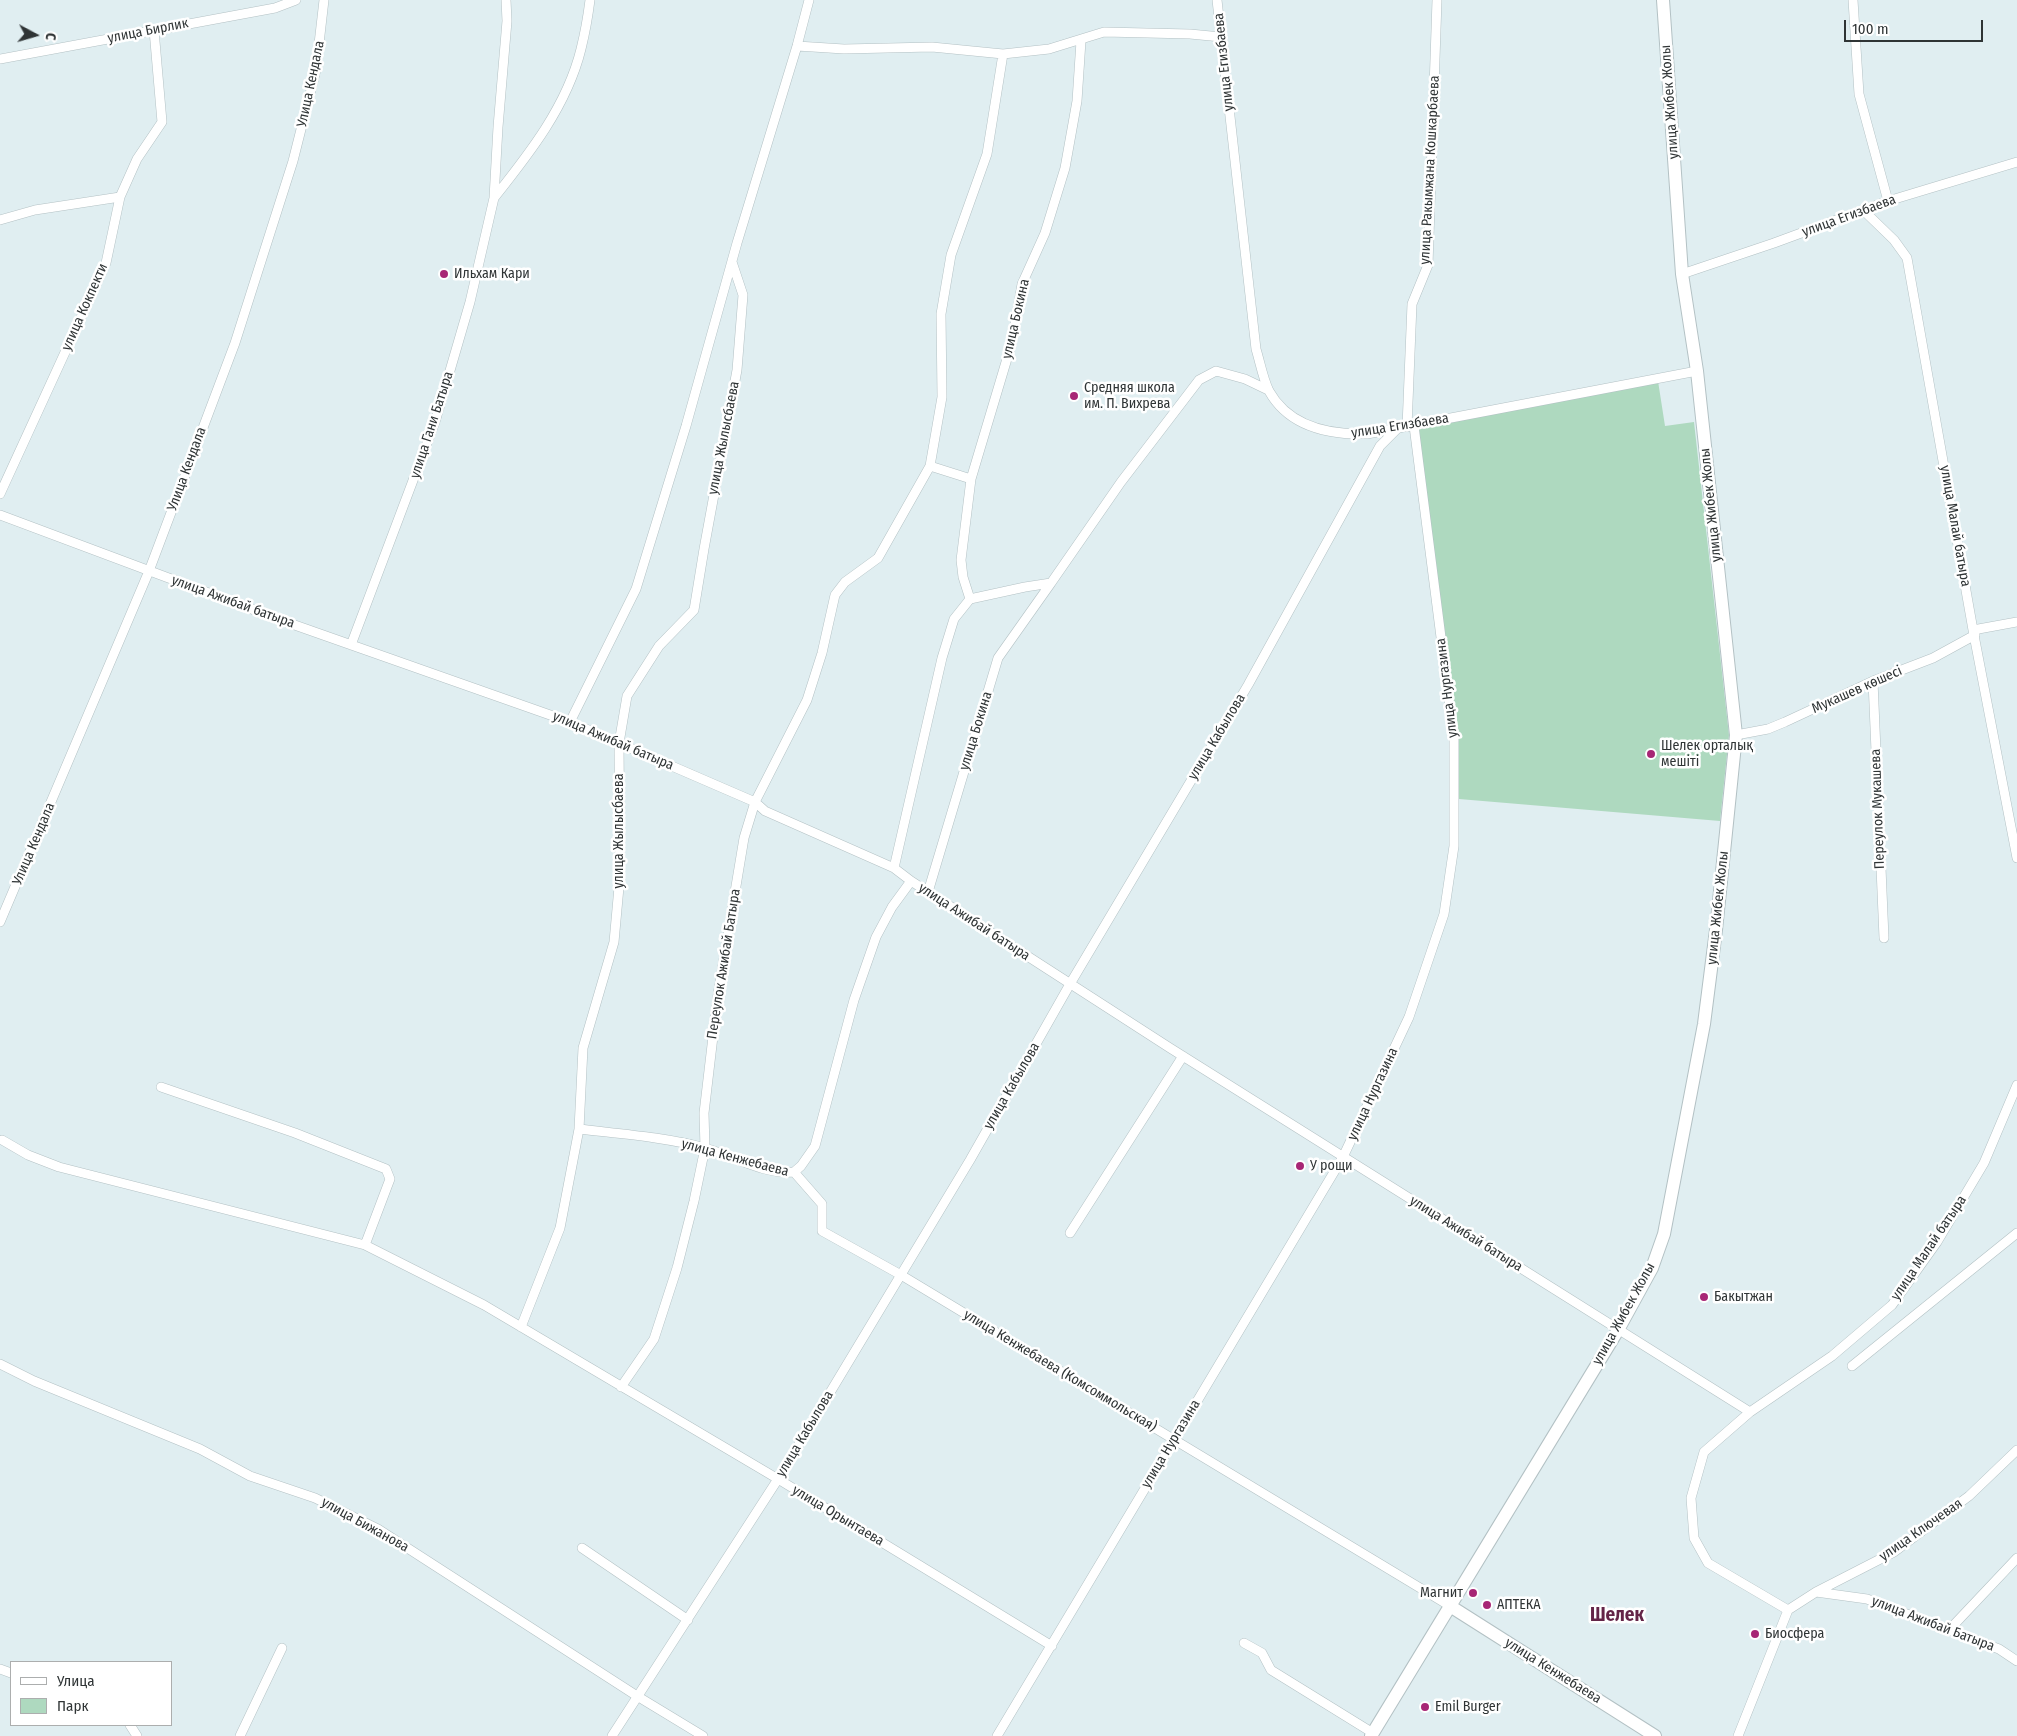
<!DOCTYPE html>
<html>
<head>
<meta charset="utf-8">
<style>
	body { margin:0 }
	#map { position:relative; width:2017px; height:1736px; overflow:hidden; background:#e0eef1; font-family:"Fira Sans Condensed",sans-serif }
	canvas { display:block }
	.legend { position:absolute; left:10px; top:1661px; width:162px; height:65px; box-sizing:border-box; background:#fff; border:1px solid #acaeae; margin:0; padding:6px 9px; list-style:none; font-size:15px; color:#2f3435 }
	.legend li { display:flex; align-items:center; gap:10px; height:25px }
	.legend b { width:25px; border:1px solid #acaeae }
	.north { position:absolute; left:10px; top:10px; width:50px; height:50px; -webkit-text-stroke:4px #fff; paint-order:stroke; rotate:96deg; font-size:14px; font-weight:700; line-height:20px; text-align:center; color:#2f3435 }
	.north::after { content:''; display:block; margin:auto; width:18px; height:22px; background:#2f3435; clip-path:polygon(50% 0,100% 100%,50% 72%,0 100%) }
	.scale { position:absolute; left:1844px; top:20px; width:139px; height:22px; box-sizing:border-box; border:2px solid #2f3435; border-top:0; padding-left:6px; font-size:15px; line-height:18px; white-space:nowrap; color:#2f3435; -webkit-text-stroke:4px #fff; paint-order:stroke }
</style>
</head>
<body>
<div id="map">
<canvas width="2017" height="1736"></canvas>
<ul class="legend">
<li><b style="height:6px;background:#fff"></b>Улица</li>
<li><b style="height:14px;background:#aed9bf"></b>Парк</li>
</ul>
<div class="north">С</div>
<div class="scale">100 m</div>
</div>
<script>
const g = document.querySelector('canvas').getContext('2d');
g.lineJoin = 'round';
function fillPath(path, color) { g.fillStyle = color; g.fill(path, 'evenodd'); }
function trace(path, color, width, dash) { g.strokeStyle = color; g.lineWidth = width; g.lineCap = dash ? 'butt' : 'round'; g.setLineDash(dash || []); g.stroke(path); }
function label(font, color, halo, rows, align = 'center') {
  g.font = font + ' "Fira Sans Condensed",sans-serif'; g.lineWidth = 5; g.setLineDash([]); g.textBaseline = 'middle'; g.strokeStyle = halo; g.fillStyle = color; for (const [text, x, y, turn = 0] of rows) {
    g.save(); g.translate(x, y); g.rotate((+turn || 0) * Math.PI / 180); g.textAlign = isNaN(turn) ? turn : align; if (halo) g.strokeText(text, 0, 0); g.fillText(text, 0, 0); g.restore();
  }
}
fillPath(new Path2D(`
	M1658,381L1665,426L1694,422L1729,735L1720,821L1459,799L1458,739L1416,426Z`), '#aed9bf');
const street = new Path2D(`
	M1217,0L1256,349C1260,362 1263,379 1269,391C1289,427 1328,435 1367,434L1697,371
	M1853,0L1859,94L1888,201
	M797,46L844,49L932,47L1003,54L1049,49L1104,32L1190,34L1221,37
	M0,59L275,8L296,0
	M494,198C529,154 567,106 581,49C585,33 588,16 590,0
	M1863,210L1894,240L1907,258L1973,630L2017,858
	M0,220L35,210L120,197
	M1682,274L1774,243L1888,201L2017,162
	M1407,427L1412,304L1428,265L1437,0
	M930,466L971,479
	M0,494L106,263L120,197L137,159L162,122L154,30
	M0,515L289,623L570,722L755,802L765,811L894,868L911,881L1170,1048L1750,1412
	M970,599L963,577L961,560L971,479L1012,342L1022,284L1045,233L1065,168L1077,101L1081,41
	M1973,630L2017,622
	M351,645L435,422L470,302L494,198L498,127L507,21L506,0
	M1873,681L1884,938
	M570,722L636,589L686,426L737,243L797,46L809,0
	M1736,735L1768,729L1785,722L1873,681L1933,658L1975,635
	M894,868L942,658L954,619L970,599L1025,587L1051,583L1121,482L1199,380L1216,371L1245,379L1268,390
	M928,892L998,658L1051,583
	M0,922L149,571L235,343L293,161L316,70L324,0
	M161,1087L295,1133L386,1169L390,1179L365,1245
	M579,1129C621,1134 664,1137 705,1148C734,1156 764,1175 794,1172
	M2,1140L28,1155L59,1167L365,1245L484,1305L778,1479L1052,1646
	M794,1172L822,1204V1231L901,1275L1450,1606
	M794,1172L801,1166L815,1146L854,1000L876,937L892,907L911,881
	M1070,1233L1183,1056
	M521,1327L560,1228L579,1129L583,1048L614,942L620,876L619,743L627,696L659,646L694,610L704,549L737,370L743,295L732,262
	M0,1364L34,1381L200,1449L250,1476L315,1498L378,1529L637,1696L703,1736
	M1852,1366L2017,1233
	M621,1387L654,1339L677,1268L694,1201L705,1148L704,1113L718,994L744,838L755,802L807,700L822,653L835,595L845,582L878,558L930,466L942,397L941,314L951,255L987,154L1003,54
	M582,1548L688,1620
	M1816,1592L1867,1599L1999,1649L2017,1661
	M1788,1610L1816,1592L1894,1552L1969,1496L2017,1450
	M1949,1630L2017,1558
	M1244,1643L1262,1653L1271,1670L1373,1733
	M0,1669L11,1673
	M130,1725L137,1736
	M240,1736L282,1648
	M612,1736L778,1479L970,1160L1070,984L1248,685L1380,446L1397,429
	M997,1736L1343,1157L1409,1017L1444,914L1454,846V739L1414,426
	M1738,1736L1788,1610L1708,1563L1694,1538L1691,1498L1704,1452L1750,1412L1832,1356L1892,1305L1937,1242L1984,1163L2017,1085`);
const secondary = new Path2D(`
	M1450,1606L1655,1736
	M1371,1736L1618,1330L1652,1268L1664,1234L1704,1024L1716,930L1736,735L1697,371L1682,274L1663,0`);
trace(street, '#b3c1c4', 10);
trace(secondary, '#b3c1c4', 14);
trace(street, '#fff', 9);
trace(secondary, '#fff', 12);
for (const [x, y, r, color] of [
	[444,274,5,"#a72675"],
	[1074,396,5,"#a72675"],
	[1651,754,5,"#a72675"],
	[1300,1166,5,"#a72675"],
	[1704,1297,5,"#a72675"],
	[1473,1593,5,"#a72675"],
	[1487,1605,5,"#a72675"],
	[1755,1634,5,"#a72675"],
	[1425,1707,5,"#a72675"]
]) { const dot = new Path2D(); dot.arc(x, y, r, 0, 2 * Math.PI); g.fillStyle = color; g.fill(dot); trace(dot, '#fff', 2); }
label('14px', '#2f3435', '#fff', [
	["улица Бирлик",148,31,-11],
	["улица Егизбаева",1224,62,-96],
	["Улица Кендала",311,84,-78],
	["улица Жибек Жолы",1670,102,-94],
	["улица Ракымжана Кошкарбаева",1430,170,-87],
	["улица Егизбаева",1849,216,-20],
	["улица Кокпекти",85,307,-66],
	["улица Бокина",1016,319,-77],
	["улица Гани Батыра",432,425,-72],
	["улица Егизбаева",1400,426,-9],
	["улица Жылысбаева",724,438,-79],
	["Улица Кендала",187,469,-70],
	["улица Жибек Жолы",1711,505,-96],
	["улица Малай батыра",1955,526,80],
	["улица Ажибай батыра",233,602,20],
	["улица Нургазина",1447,688,-97],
	["Мукашев көшесі",1857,690,-24],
	["улица Бокина",976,731,-73],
	["улица Кабылова",1217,737,-59],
	["улица Ажибай батыра",613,741,23],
	["Переулок Мукашева",1878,809,-92],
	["улица Жылысбаева",619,831,-90],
	["Улица Кендала",34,844,-67],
	["улица Жибек Жолы",1718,908,-84],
	["улица Ажибай батыра",974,922,33],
	["Переулок Ажибай Батыра",724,964,-81],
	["улица Кабылова",1012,1086,-60],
	["улица Нургазина",1373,1094,-65],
	["улица Кенжебаева",735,1158,15],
	["улица Ажибай батыра",1466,1234,32],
	["улица Малай батыра",1929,1248,-56],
	["улица Жибек Жолы",1624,1314,-61],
	["улица Кенжебаева (Комсоммольская)",1060,1371,31],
	["улица Кабылова",805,1434,-59],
	["улица Нургазина",1171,1444,-59],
	["улица Орынтаева",838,1516,31],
	["улица Бижанова",365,1525,29],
	["улица Ключевая",1921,1530,-35],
	["улица Ажибай Батыра",1933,1624,21],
	["улица Кенжебаева",1553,1671,32]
]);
label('14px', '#2f3435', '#fff', [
	["Ильхам Кари",454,274],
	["Средняя школа",1084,388],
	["им. П. Вихрева",1084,404],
	["Шелек орталық",1661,746],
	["мешіті",1661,762],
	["У рощи",1310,1166],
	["Бакытжан",1714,1297],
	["Магнит",1463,1593,"right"],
	["АПТЕКА",1497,1605],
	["Биосфера",1765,1634],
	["Emil Burger",1435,1707]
], 'left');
label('bold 19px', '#642548', '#fff', [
	["Шелек",1617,1616]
]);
</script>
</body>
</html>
